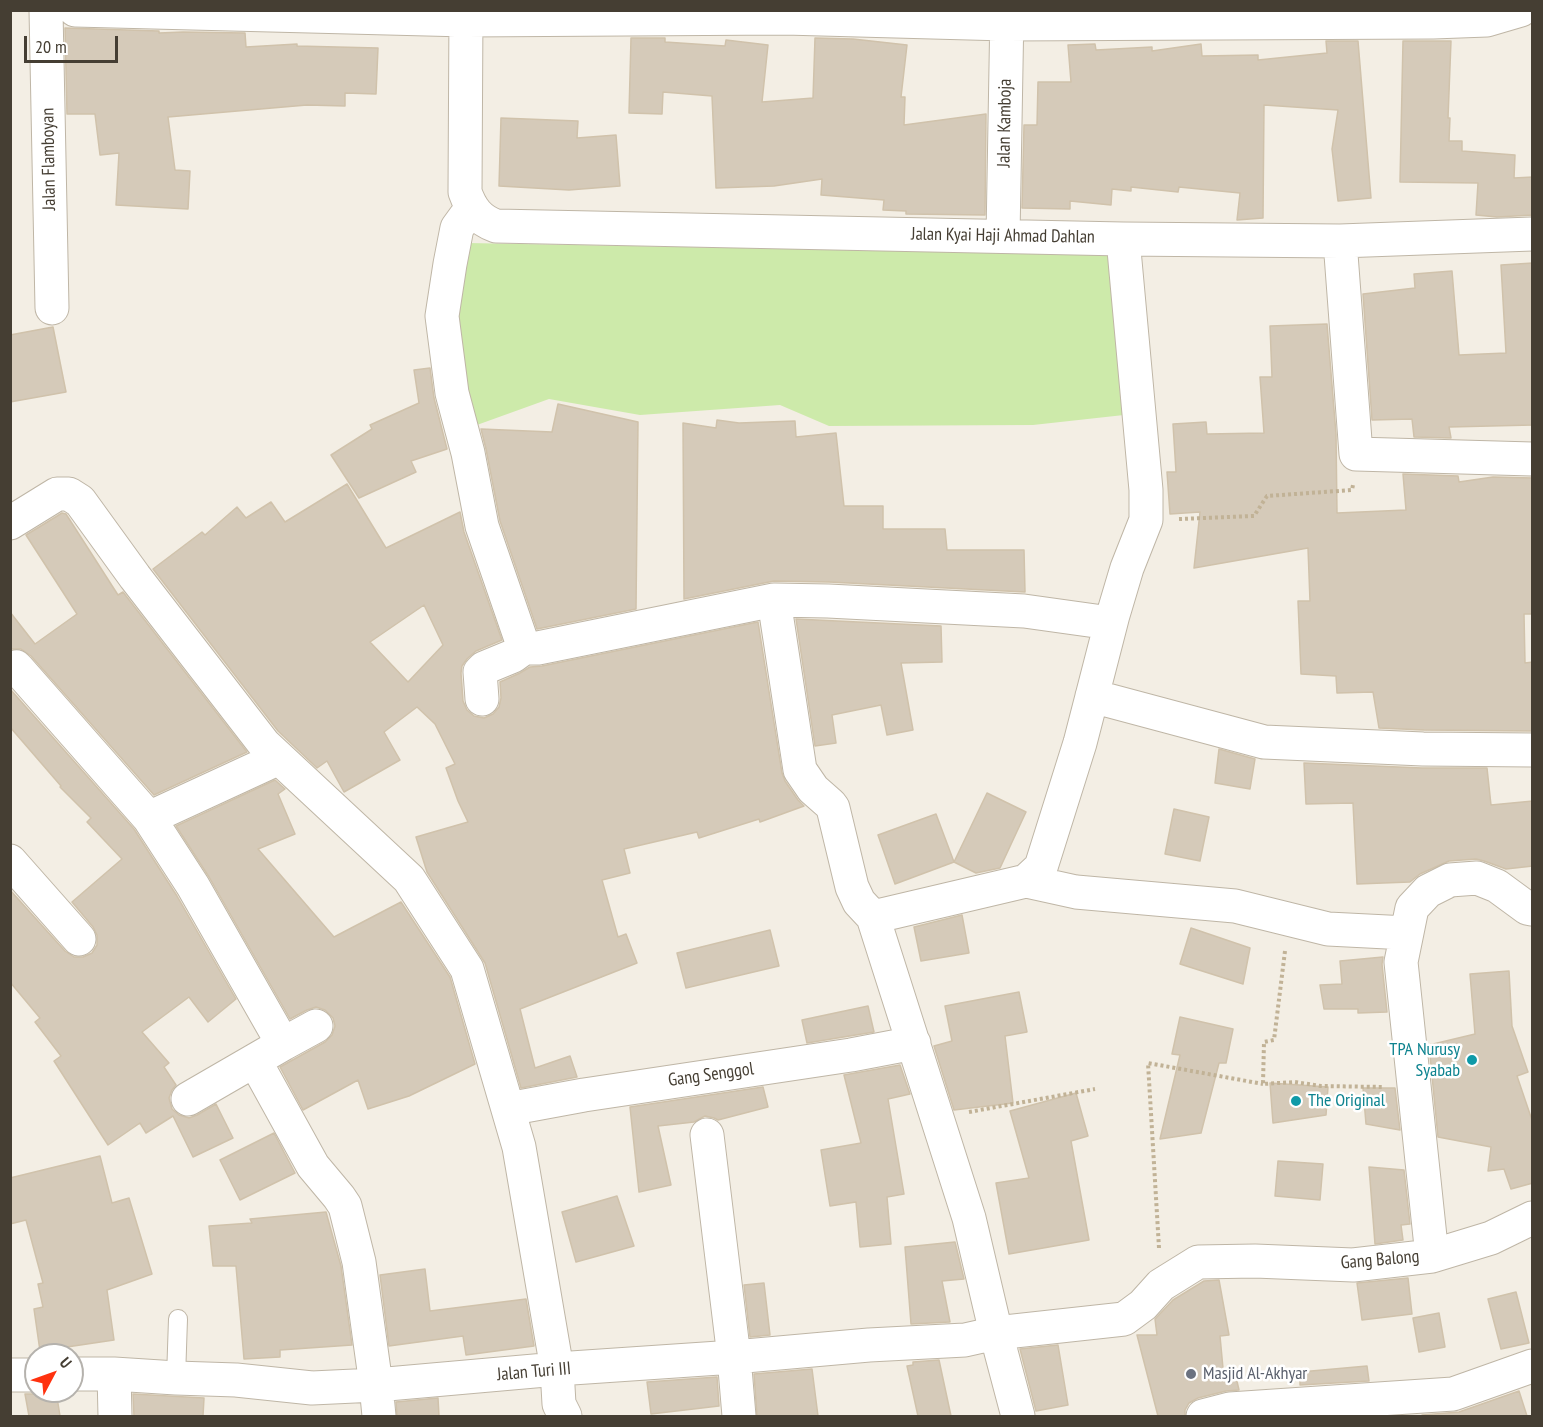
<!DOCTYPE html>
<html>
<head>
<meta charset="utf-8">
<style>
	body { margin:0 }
	#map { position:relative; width:1543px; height:1427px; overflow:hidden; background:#f3eee4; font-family:"PT Sans Narrow",sans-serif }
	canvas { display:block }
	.frame { position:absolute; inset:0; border:12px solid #453e33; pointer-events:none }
	.north { position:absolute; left:24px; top:1343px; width:60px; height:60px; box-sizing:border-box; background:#fff; border:2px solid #b5b2ad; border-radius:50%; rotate:49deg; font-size:16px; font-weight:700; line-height:24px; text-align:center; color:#453e33 }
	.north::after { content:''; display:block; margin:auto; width:21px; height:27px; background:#ff320f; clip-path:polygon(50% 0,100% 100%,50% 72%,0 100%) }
	.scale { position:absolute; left:24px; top:36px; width:94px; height:27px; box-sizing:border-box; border:3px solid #453e33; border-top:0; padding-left:8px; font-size:18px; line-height:21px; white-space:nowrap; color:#453e33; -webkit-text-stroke:4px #fff; paint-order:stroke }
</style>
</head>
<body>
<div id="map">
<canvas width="1543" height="1427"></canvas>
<div class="frame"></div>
<div class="north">U</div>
<div class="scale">20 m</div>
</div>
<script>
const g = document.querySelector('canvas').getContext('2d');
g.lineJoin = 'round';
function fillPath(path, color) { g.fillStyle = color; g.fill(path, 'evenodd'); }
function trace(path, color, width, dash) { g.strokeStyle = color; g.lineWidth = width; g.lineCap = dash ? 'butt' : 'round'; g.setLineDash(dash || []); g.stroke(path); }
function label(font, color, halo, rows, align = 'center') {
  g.font = font + ' "PT Sans Narrow",sans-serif'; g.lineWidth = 5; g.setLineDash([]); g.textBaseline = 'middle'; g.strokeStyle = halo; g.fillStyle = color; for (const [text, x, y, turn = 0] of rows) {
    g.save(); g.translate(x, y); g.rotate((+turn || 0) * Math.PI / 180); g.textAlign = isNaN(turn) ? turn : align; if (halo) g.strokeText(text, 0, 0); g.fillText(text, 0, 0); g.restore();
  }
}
fillPath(new Path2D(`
	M467,243L1125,255L1133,414L1033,425L829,426L780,405L640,415L549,399L463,430L455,319Z`), '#cdeaaa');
const building = new Path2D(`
	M65,28L159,31V33L183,32L245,33L246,47L297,44V46L378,48L376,94L345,93V106L307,105L168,117L175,170L190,171L188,209L116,205L119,153L100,155L95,114H67Z
	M631,38H665V42L725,46L726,40L768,45L762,102L813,98L815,38L853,39L907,45L901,97H905L904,125L986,114L985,215L906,214V211L883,210L884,200L821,195L822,179L774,186L716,188L712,96L663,92L662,114L629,113Z
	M1326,41H1358L1371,198L1338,201L1332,149L1338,110L1264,105L1263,218L1237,220L1240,193L1179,187L1178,192L1131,187V191L1112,189L1111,205L1070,201V209L1022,208L1024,125H1037L1038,82H1071L1068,45L1095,44L1096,50L1152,47V51L1201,44L1202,56L1258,55V60L1327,53Z
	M1403,41H1451L1448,118H1450L1449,141H1462V151L1515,155L1514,178L1533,177V215L1497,217L1476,215L1478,183L1400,182Z
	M501,118L578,121L577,138L616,135L620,186L569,190L499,186Z
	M1533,263V425L1449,427L1451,438L1414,437L1412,419L1372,420L1363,294L1415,288L1414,274L1452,271L1459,355L1506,353L1501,265Z
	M1327,324L1336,434L1337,513L1406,510L1403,474L1458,476L1459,482L1493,477L1533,478V614H1524L1525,663L1533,662V731L1424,730L1379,728L1373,692L1337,693L1336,676L1301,674L1298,601H1310L1308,548L1194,568L1200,512L1170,514L1167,472H1176L1173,424L1206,422L1207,434L1264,433L1260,377H1272L1270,326Z
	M53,327L66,392L10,402V335Z
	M430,368L434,398L447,449L411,461L416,472L359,498L331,455L372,429L370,425L419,403L414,370Z
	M558,404L638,422L636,609L537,629L500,521L486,449L481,429L552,432Z
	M717,420L739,423L795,421L796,437L836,433L844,506H883V529H945L947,550H1024L1025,592L829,582L774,581L684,599L683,423L716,428Z
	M347,484L386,548L460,512L464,532L502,640L476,651L467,659L462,666L461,673L463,701L467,710L474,716L484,718L493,714L499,707L501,698L500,682L520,673L530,667L542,666L758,622L782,773L785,781L798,800L804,806L760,822L759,819L699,838L697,832L624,849L630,873L602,880L618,937L626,934L637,963L520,1009L535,1068L570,1056L577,1077L521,1088L485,963L427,872L416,837L468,822L458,801L446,768L455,764L435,724L417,707L384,732L400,760L344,792L327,761L317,768L278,731L153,569L202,532L205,535L237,507L246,518L271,502L285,522ZM424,605L443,645L408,682L370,642Z
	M62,513L66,514L118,595L123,592L247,752L154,795L31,656L21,649H10V612L35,644L77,614L26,535Z
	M796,619L941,626L942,662L901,663L913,730L887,735L881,705L832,715L836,743L815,746Z
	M10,689L134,829L177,896L236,999L208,1022L189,997L142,1032L169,1063L164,1067L176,1085L172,1090L169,1098L172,1109L179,1115L189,1118L197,1115L216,1104L233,1138L193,1157L173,1116L146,1133L140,1123L108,1145L54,1061L61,1056L35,1022L40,1018L10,982V890L65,951L74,957H83L92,953L97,945V935L93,927L72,902L122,859L87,822L91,818L60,787L61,786L10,727Z
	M1219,749L1255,759L1250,789L1215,783Z
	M1304,763L1422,768H1487L1491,805L1533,801V866L1506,869L1484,861L1476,859L1449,861L1420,874L1410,882L1357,884L1353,803L1306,804Z
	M275,780L285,789L278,794L295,834L258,849L334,937L401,902L450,977L475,1064L409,1096L368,1109L358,1080L303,1110L280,1067L325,1042L332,1035L335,1026L333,1018L325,1010L316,1007L307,1010L290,1019L209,877L176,826Z
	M987,793L1026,812L1000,868L976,873L954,862Z
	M1174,809L1209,817L1200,861L1165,854Z
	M936,814L954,862L895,884L878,835Z
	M962,915L969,953L921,961L914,927Z
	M1191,928L1250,948L1243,984L1180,964Z
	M770,930L779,966L686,988L677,953Z
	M1383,957L1382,964L1387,1012L1358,1013V1009H1324L1320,985L1342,984L1340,961Z
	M1509,971L1512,1026L1528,1072L1517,1076L1533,1123V1183L1511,1189L1504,1169L1488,1171L1491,1147L1438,1137L1429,1045L1475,1034L1470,974Z
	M1019,992L1027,1032L1005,1036L1013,1103L954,1110L934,1046L952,1041L945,1006Z
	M868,1006L874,1032L807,1043L802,1020Z
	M1180,1017L1233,1029L1226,1063H1219L1201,1133L1160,1139L1180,1055L1172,1054Z
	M900,1065L910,1094L888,1099L904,1194L887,1197L891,1244L860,1247L856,1202L830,1206L821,1150L861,1143L844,1075Z
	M1270,1083L1328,1087L1326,1115L1273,1123Z
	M763,1087L768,1107L718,1120L714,1118L705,1116L694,1122L658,1126L671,1185L639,1192L630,1107Z
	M1363,1088H1395L1400,1130L1366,1124Z
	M1076,1093L1088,1136L1071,1141L1089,1240L1009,1254L996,1183L1029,1178L1010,1111Z
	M274,1133L295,1173L240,1200L220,1160Z
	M100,1156L112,1203L129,1198L152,1274L107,1290L114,1340L40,1351L34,1309L43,1307L38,1284L43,1283L26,1220L10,1224V1178Z
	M1278,1161L1323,1164L1320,1200L1275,1196Z
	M1369,1167L1404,1170L1410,1224L1401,1225L1403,1240L1375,1244Z
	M617,1196L634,1246L576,1262L562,1212Z
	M326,1212L341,1266L352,1345L280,1350V1357L244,1359L236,1266H213L209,1226L252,1223L250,1219Z
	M955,1242L964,1279L942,1281L950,1322L911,1324L905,1247Z
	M425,1269L430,1311L526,1299L534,1346L466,1355L463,1336L389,1346L380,1275Z
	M1408,1278L1412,1314L1362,1320L1357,1283Z
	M1219,1280L1229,1335L1220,1336L1224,1379L1236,1377L1239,1390L1226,1391L1198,1398L1189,1403L1185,1410V1416H1158L1137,1335H1157L1155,1319L1173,1300L1204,1281Z
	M764,1283L770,1335L750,1337L744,1285Z
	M1516,1292L1529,1343L1501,1349L1488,1299Z
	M1439,1313L1445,1347L1419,1352L1413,1318Z
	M1058,1345L1068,1405L1036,1411L1020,1349Z
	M939,1360L951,1416H918L907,1366L913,1365V1362Z
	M1367,1366L1369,1381L1300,1385V1372Z
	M812,1369L818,1416H757L754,1374Z
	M717,1377L719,1406L651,1414L647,1382Z
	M46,1391H56L60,1416H29L25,1394H37Z
	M1519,1391L1527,1416H1423L1422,1415L1459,1412Z
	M133,1394L204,1398L203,1416H134Z
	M438,1398L439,1416H397L396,1402Z`);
fillPath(building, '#d5cab9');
trace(building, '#d0c2ab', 1.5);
const service = new Path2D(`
	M176,1378L178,1319`);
const minor = new Path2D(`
	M46,10L52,308
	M75,10L466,20L785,18L1006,24L1433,22L1487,20L1521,10
	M466,10L465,192C471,209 479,220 496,226L1123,239L1340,241L1532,234
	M477,214L465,217L457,228L450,264L442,316L452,393L468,453L482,526L524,648H538L774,600
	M1003,236L1007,10
	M1340,241L1356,454L1532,459
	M10,523L57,494H69L80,501L135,577L264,744L409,879L467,969L519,1147L557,1369L559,1404L565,1416
	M10,669L16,667L18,669L149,818L193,886L283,1044L188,1099
	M1092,696L1264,742L1423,749L1532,750
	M482,699L480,672L484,668L513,656L524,648
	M149,818L279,758
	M10,861L79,939
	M1026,881L1076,892L1235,906L1328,929L1407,933
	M873,917L1026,881L1041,867L1080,743L1113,615L1127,568L1146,520V490L1123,239
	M283,1044L316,1026
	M255,1061L313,1166L339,1197L345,1206L359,1262L376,1385L379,1416
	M508,1109L584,1095L851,1055L914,1043
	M707,1135L734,1357L739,1416
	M1432,1256L1401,962L1412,908L1428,891L1450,880L1477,878L1497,886L1527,908L1532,909
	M72,1374H114L176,1378L236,1380L312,1388L376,1385L557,1369L734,1357L869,1345L965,1340L996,1333L1124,1319L1143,1305L1161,1285L1198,1262L1255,1261L1353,1265L1432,1256L1491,1238L1532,1218
	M114,1374L115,1416
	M10,1375H36
	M1018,1416L996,1333L969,1218L873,917L859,902L852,887L833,808L830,804L813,789L800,770L774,600L828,601L1024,611L1110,623
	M1203,1416L1230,1409L1453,1394L1532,1366`);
trace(service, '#bfb6a6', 20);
trace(minor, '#bfb6a6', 35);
trace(new Path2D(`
	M1179,519L1254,516L1267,496L1352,490L1353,485
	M1285,951L1274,1040L1264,1042L1263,1084L1295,1082L1321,1086L1384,1087
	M969,1112L1095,1089
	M1159,1248L1148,1063L1263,1084`), '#c1b296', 4, [3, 3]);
trace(service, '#fff', 18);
trace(minor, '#fff', 33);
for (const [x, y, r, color] of [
	[1472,1060,6,"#0f9aa8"],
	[1296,1101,6,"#0f9aa8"],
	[1191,1374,6,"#6b7280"]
]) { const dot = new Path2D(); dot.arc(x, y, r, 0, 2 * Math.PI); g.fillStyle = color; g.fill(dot); trace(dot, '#fff', 2); }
label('18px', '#453e33', '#fff', [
	["Jalan Kamboja",1005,123,-89],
	["Jalan Flamboyan",49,159,-91],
	["Jalan Kyai Haji Ahmad Dahlan",1003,236,1],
	["Gang Senggol",711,1075,-8],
	["Gang Balong",1380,1260,-5],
	["Jalan Turi III",534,1372,-5]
]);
label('18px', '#0d838f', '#fff', [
	["TPA Nurusy",1460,1050],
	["Syabab",1460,1071],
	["The Original",1308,1101,"left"]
], 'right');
label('18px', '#5b616d', '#fff', [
	["Masjid Al-Akhyar",1203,1374]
], 'left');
</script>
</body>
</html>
